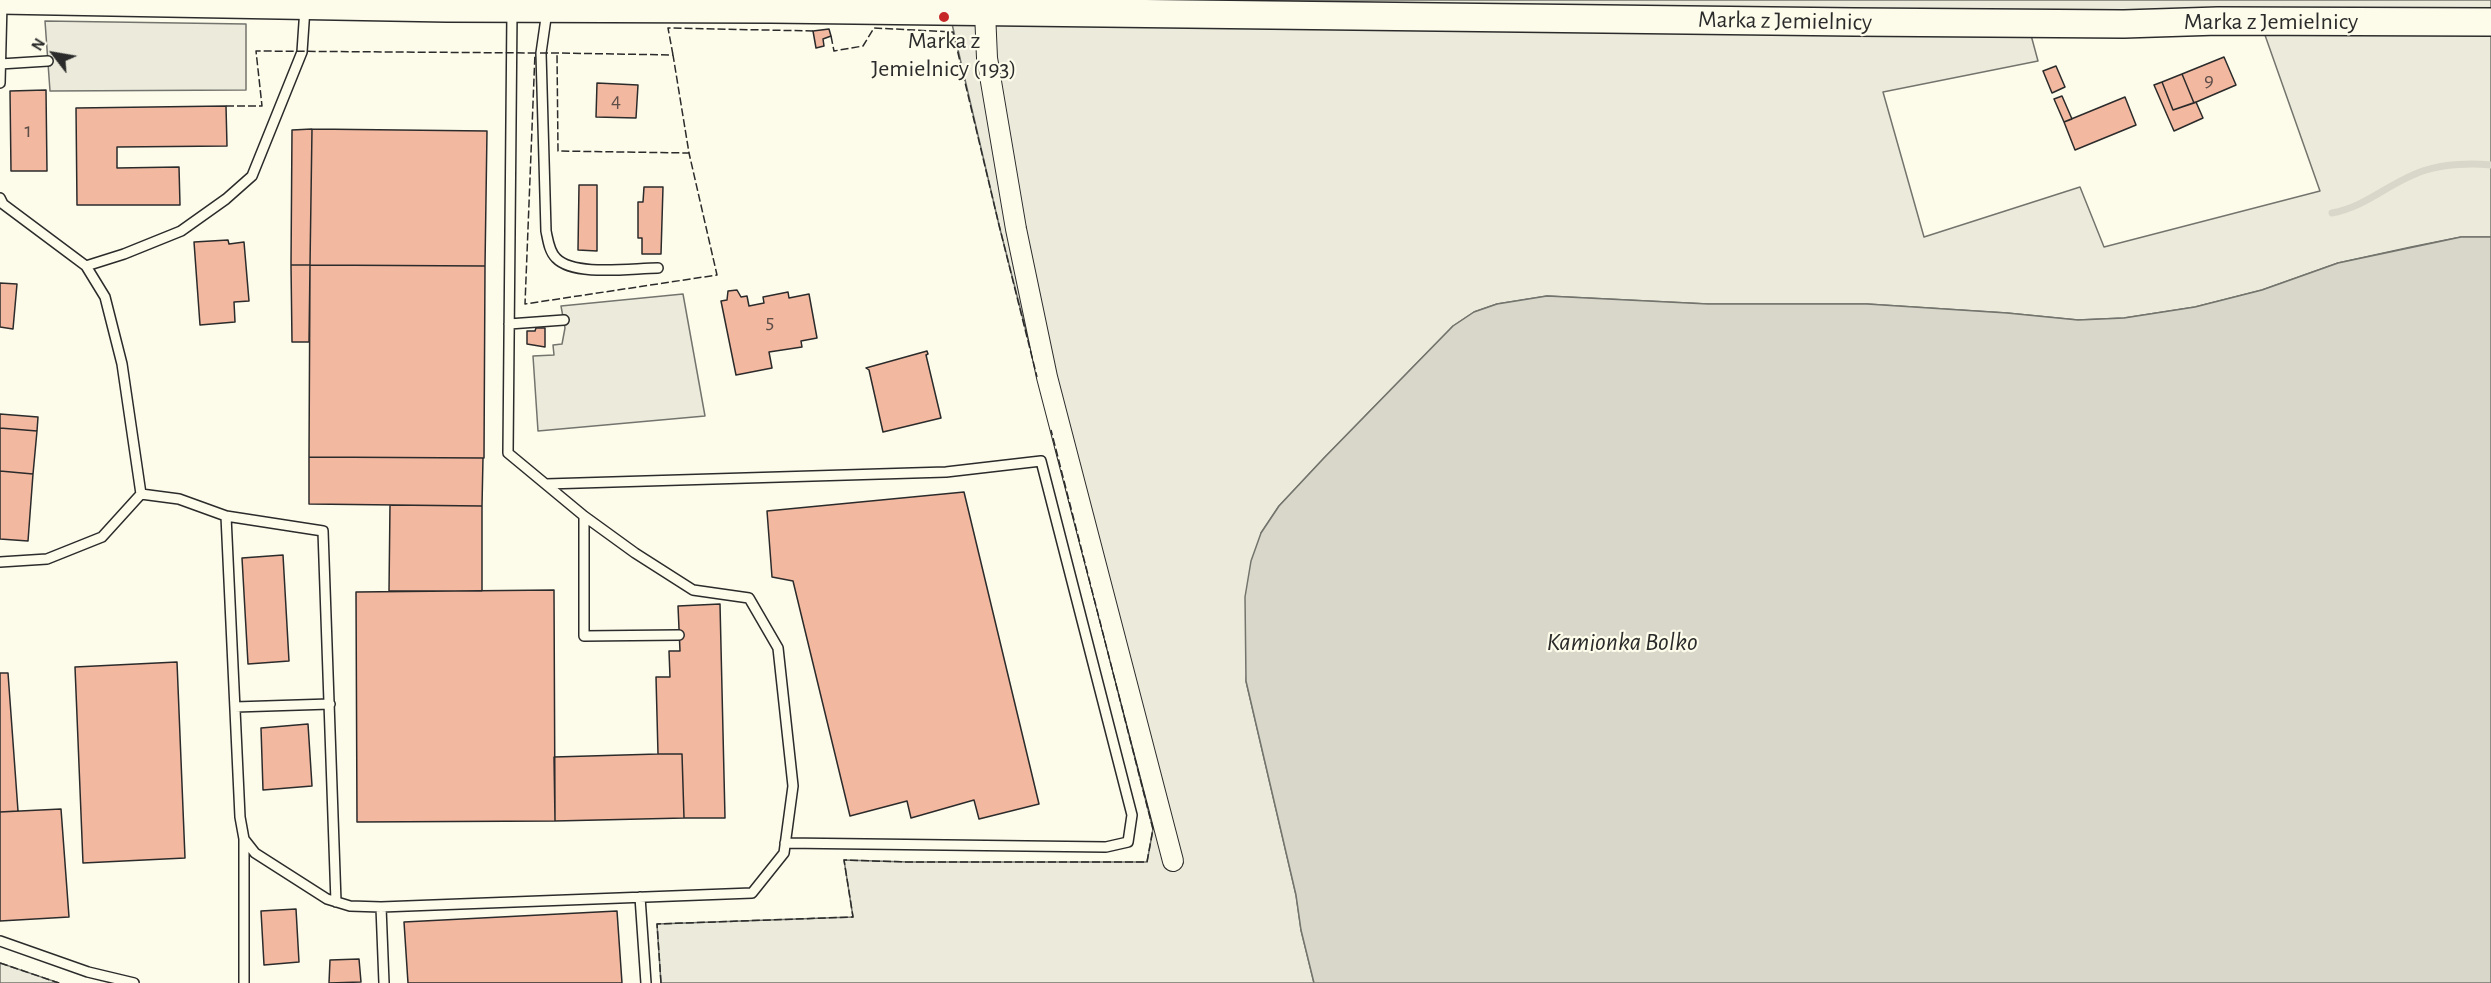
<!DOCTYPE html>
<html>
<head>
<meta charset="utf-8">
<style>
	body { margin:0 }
	#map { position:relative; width:2491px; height:983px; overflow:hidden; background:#fdfbea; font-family:"Alegreya Sans",sans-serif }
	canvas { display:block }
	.north { position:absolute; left:24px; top:24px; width:60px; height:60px; -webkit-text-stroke:4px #fdfbea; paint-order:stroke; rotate:301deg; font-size:16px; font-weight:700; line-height:24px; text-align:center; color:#2b2b2b }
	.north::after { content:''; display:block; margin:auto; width:21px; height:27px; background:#2b2b2b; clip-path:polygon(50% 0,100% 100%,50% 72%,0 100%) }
</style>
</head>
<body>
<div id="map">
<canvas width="2491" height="983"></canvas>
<div class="north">N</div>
</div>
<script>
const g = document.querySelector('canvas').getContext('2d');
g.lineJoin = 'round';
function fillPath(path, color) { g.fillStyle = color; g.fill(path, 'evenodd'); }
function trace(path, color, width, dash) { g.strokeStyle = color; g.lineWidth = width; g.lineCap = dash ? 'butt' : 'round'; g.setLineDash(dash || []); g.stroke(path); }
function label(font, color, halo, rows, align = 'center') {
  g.font = font + ' "Alegreya Sans",sans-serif'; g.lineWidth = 4.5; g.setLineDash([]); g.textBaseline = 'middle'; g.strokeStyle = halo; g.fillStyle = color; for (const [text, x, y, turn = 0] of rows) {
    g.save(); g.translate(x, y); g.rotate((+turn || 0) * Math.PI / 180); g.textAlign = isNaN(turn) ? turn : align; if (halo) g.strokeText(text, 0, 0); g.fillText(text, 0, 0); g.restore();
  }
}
const green = new Path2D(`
	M271,0H2491V237H2461L2411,247L2338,263L2262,290L2195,307L2124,318L2078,320L2007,313L1867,304H1708L1547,296L1497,304L1474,312L1453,326L1324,458L1279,506L1261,533L1246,681L1296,895L1301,930L1314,983H661L657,924L853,917L844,860L908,862H1147L1153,829L999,225L949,11ZM2260,21L2320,191L2104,247L2080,187L1924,237L1883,92L2038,61L2028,24Z
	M0,963L59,983H0Z`);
fillPath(green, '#ecebdb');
trace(green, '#74746e', 1.5);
const parking = new Path2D(`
	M45,21L246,24V90L50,91Z
	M683,294L705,416L538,431L533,356L554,355L553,345L562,344L565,328L561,306Z`);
fillPath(parking, '#eceadb');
trace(parking, '#74746e', 1.5);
const water = new Path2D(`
	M2461,237H2491V983H1314L1301,930L1296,895L1246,681L1245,597L1251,561L1261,533L1279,506L1324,458L1453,326L1474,312L1497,304L1547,296L1708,304H1867L2007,313L2078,320L2124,318L2195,307L2262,290L2338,263Z`);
fillPath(water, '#d8d7c9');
trace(water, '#74746e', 1.5);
trace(new Path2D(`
	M2332,213C2367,207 2392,180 2426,170C2445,164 2471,163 2491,165`), '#d8d7c9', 7);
const building = new Path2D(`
	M829,29L831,36L823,39L824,46L816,48L813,31Z
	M2224,57L2236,85L2194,103L2182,74Z
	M2056,66L2065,87L2052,93L2043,71Z
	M2182,74L2194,103L2173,110L2162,82Z
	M2162,82L2173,110L2196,102L2203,118L2174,131L2154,85Z
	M597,83L638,85L636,118L596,117Z
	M46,90L47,171H11L10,91Z
	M2062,96L2072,119L2064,122L2054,99Z
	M2125,97L2136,125L2075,150L2064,122Z
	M226,106L227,146L117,147V168L179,167L180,205H77L76,108Z
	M312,129L310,265H291L292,130Z
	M312,129L487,131L485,266L310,265Z
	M579,185H597V251L578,250Z
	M644,187H663L661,254H642V238H638V202H643Z
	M228,240L229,244L244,242L249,301L234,302L235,322L200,325L194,242Z
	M291,265H310L309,342H292Z
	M310,265L485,266L484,458L309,457Z
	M0,283L17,284L13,329L0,327Z
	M737,290L741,297L747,296L749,306L764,303L763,297L788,292L789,298L809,294L817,338L801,341L802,347L769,352L772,368L736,375L721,301L727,300L728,291Z
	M536,328H545V347L527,344V331H535Z
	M927,351L928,354L926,355L941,418L883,432L869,370L866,368Z
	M0,414L38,417L37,431L0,428Z
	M0,428L37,431L33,474L0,471Z
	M309,457L483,458L482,506L309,504Z
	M0,471L33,474L28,541L0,539Z
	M964,492L1039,804L979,819L974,800L911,818L907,801L850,816L793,581L772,577L767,511Z
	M390,505L482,506V591H389Z
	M283,555L289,661L248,664L242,558Z
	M554,590L555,821L357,822L356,592Z
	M720,604L725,818H684L682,754H658L656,677H670L669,651H680L678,606Z
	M177,662L185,858L83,863L75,667Z
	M0,673H8L18,811L0,812Z
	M308,724L312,786L263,790L261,728Z
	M658,754H682L684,818L555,821L554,757Z
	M61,809L69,917L0,921V812Z
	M296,909L299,962L264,965L261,911Z
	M617,911L622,983H408L404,922Z
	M359,959L361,982L329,983L330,960Z`);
fillPath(building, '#f2b8a0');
trace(building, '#2b2b2b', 1.5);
const lane = new Path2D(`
	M547,11L541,53L546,231C548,240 549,251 556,258C574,277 632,268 658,268
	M0,64L48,61
	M0,83L2,3
	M0,198L3,204L86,266L105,297L122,364L141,494L179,499L226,516L323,531L336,902
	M86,266L124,254L181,231L226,199L252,176L302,52L305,8
	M509,324L564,320
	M546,484L946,472L1041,461L1132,815L1128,842L1106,847L785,843
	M226,516L240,817L244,839L255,853L327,899L350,906L381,907L752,893L784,853L793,786L778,648L749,598L693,590L635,553L584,516L508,453L512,11
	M584,516V636L679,635
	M0,562L47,559L102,537L141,494
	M235,707L330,704
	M640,897L646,983
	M381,907L384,983
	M0,941L88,972L134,983
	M244,983V839`);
const street = new Path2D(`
	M985,12L987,58L1016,229L1047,377L1173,861`);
const secondary = new Path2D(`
	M0,0L447,8L771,9L1854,22L2124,24L2218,21L2491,22`);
trace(lane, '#2b2b2b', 12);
trace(street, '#2b2b2b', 22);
trace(secondary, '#2b2b2b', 30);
trace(lane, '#fdfbea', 9);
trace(street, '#fdfbea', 20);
trace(secondary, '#fdfbea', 27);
trace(new Path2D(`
	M831,36L834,51L863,46L874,28L953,32L999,225L1037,377
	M540,53H557L673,55L689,153L558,151L557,53
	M673,55L668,28L813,31
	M226,106H262L256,51L535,53L525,304L717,275L689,153
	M0,963L59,983
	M661,983L657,924L853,917L844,860L908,862H1147L1153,829L1051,430`), '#2b2b2b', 1.5, [8, 3]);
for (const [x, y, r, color] of [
	[944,17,6,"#c62828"]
]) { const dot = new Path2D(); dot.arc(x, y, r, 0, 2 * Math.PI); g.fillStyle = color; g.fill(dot); trace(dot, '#fdfbea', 2); }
label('21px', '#5d4e48', null, [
	["9",2209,80],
	["4",616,101],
	["1",28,131],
	["5",770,322]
]);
label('24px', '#2b2b2b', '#fdfbea', [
	["Marka z Jemielnicy",1785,21,1],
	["Marka z Jemielnicy",2271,22]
]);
label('24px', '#2b2b2b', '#fdfbea', [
	["Marka z",944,41],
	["Jemielnicy (193)",944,69]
]);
label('italic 26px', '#2b2b2b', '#fdfbea', [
	["Kamionka Bolko",1622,642]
]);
</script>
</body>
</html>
